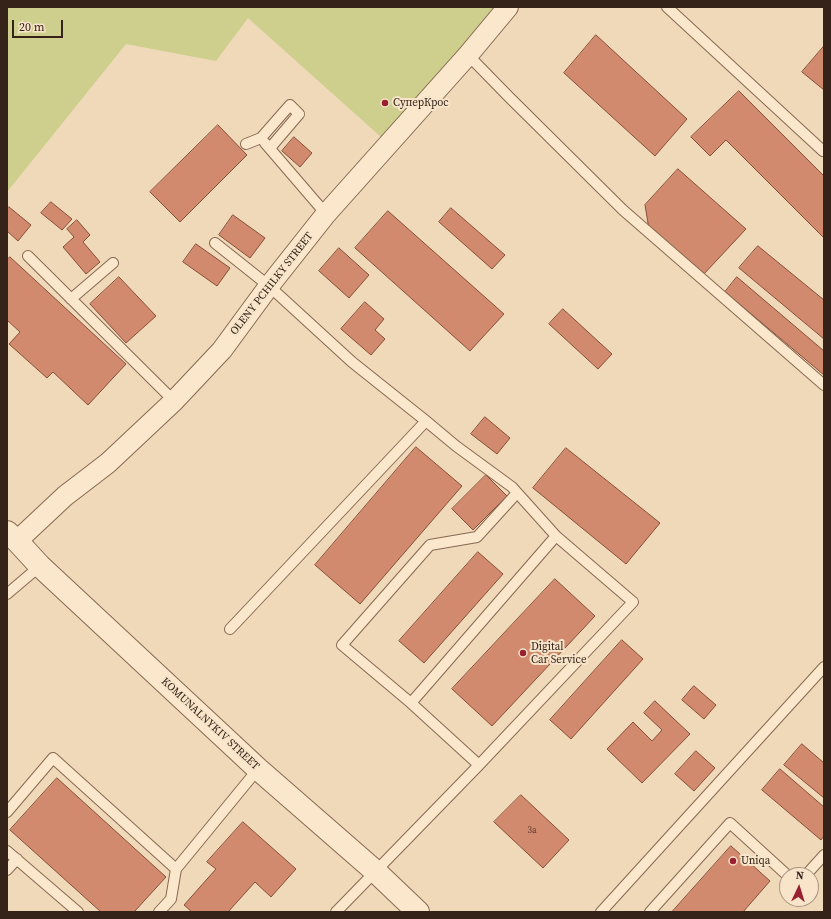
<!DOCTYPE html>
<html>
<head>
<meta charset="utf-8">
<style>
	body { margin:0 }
	#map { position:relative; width:831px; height:919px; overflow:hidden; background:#f0d9b9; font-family:"Source Serif 4",serif }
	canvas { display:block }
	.frame { position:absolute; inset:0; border:8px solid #352319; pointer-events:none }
	.north { position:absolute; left:779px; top:867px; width:40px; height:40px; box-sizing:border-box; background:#f7e4c9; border:1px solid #a99783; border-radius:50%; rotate:4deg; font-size:11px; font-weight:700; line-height:16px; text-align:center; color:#352319 }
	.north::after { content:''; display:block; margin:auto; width:14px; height:18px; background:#992030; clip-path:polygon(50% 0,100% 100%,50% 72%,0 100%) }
	.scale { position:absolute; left:12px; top:20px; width:51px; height:18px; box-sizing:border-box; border:2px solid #352319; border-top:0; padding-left:5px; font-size:12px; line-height:14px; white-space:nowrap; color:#352319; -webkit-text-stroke:3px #f7e4c9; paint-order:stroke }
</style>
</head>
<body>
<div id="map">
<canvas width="831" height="919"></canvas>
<div class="frame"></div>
<div class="north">N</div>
<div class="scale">20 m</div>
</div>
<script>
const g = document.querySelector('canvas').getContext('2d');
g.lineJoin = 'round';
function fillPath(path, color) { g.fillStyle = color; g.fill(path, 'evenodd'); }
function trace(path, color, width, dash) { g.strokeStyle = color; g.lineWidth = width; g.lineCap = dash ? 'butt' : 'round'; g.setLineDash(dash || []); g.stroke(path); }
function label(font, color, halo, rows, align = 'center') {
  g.font = font + ' "Source Serif 4",serif'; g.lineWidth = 4; g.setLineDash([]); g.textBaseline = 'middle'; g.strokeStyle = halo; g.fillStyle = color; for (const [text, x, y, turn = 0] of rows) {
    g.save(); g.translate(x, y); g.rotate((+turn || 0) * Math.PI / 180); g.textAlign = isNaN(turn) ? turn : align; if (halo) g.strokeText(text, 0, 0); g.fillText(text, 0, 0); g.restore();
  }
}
fillPath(new Path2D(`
	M7,7H510L391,146L248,18L216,61L126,44L7,192Z`), '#cece8d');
const building = new Path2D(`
	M596,35L687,119L655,156L564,73Z
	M824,46V90L802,72Z
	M739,91L824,176V238L726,140L710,156L691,137Z
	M218,125L247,155L180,222L150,192Z
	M294,137L312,153L300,167L282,151Z
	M678,169L746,229L703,275L649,229L645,205Z
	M51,202L72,219L62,230L41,213Z
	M9,207L31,225L18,241L7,231V209Z
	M451,208L505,255L492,269L439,222Z
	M388,211L504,314L470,351L355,248Z
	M233,215L265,238L250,258L219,235Z
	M77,220L90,235L83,242L100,262L86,274L63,247L74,237L67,229Z
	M196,244L230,268L217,286L183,262Z
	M758,246L824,300V339L739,268Z
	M339,248L369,275L349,298L319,271Z
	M10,257L126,364L88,405L53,372L47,378L9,344L20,332L7,320V260Z
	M119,277L156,316L126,343L90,304Z
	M737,277L824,351V375L725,292Z
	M365,302L384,319L375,330L385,339L371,355L341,329Z
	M563,309L612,354L598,369L549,324Z
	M485,417L510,438L497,454L471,434Z
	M416,447L462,486L360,604L315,565Z
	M566,448L660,523L626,564L533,488Z
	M486,475L507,496L473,530L452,509Z
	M478,552L503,574L424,663L399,641Z
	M555,579L595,616L492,726L452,689Z
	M622,640L643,659L571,739L550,720Z
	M694,686L716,705L704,719L682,700Z
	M655,701L690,734L642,783L607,749L633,722L652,741L662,730L644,713Z
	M802,744L824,763V798L784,765Z
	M696,751L715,768L694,791L675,774Z
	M780,769L824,807V836L821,840L762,790Z
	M57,778L166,877L134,912H101L10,830Z
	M521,795L569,840L543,868L494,822Z
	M243,822L296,869L271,897L255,882L228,912H192L184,905L216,869L207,862Z
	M731,846L770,881L743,912H672Z`);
fillPath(building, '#d18a6d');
trace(building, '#874e38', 1);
const service = new Path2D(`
	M667,7L823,151L824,149
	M468,55L509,97L623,210L824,385
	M265,143L326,214
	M246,144L261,138L290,105L299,114L270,148
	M215,243L269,286L352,362L426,421L456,446L512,487L556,536L411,703L342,645L430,545L477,537L517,493
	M28,256L174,401
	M71,299L113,263
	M7,594L40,566
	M230,629L426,421
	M411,703L479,765
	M7,812L53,758L176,869
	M7,851L78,912
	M7,870L17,859
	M806,875L824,855
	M159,912L171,899L176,869L258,769
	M336,912L479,765L633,602L556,536
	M601,912L824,667
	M650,912L730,823L787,875`);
const minor = new Path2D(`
	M17,541L65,496L108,463L174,401L222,350L269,286L326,214L468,55L508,7`);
const tertiary = new Path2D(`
	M7,532L17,541L40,566L258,769L375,871L418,912`);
trace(service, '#876853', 12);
trace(minor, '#876853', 22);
trace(tertiary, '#876853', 24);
trace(service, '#fbe7cc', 10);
trace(minor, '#fbe7cc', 20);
trace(tertiary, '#fbe7cc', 22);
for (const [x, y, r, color] of [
	[385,103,4,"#992030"],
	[523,653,4,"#992030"],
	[733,861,4,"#992030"]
]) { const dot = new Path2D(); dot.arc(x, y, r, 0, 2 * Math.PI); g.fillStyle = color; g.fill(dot); trace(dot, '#f7e4c9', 1.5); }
label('9px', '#5c3d2e', null, [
	["3а",532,831]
]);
label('11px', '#352319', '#f7e4c9', [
	["СуперКрос",393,103],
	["Digital",531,647],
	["Car Service",531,660],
	["Uniqa",741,861]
], 'left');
label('11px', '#352319', '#f7e4c9', [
	["OLENY PCHILKY STREET",272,284,-52],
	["KOMUNALNYKIV STREET",210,724,43]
]);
</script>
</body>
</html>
